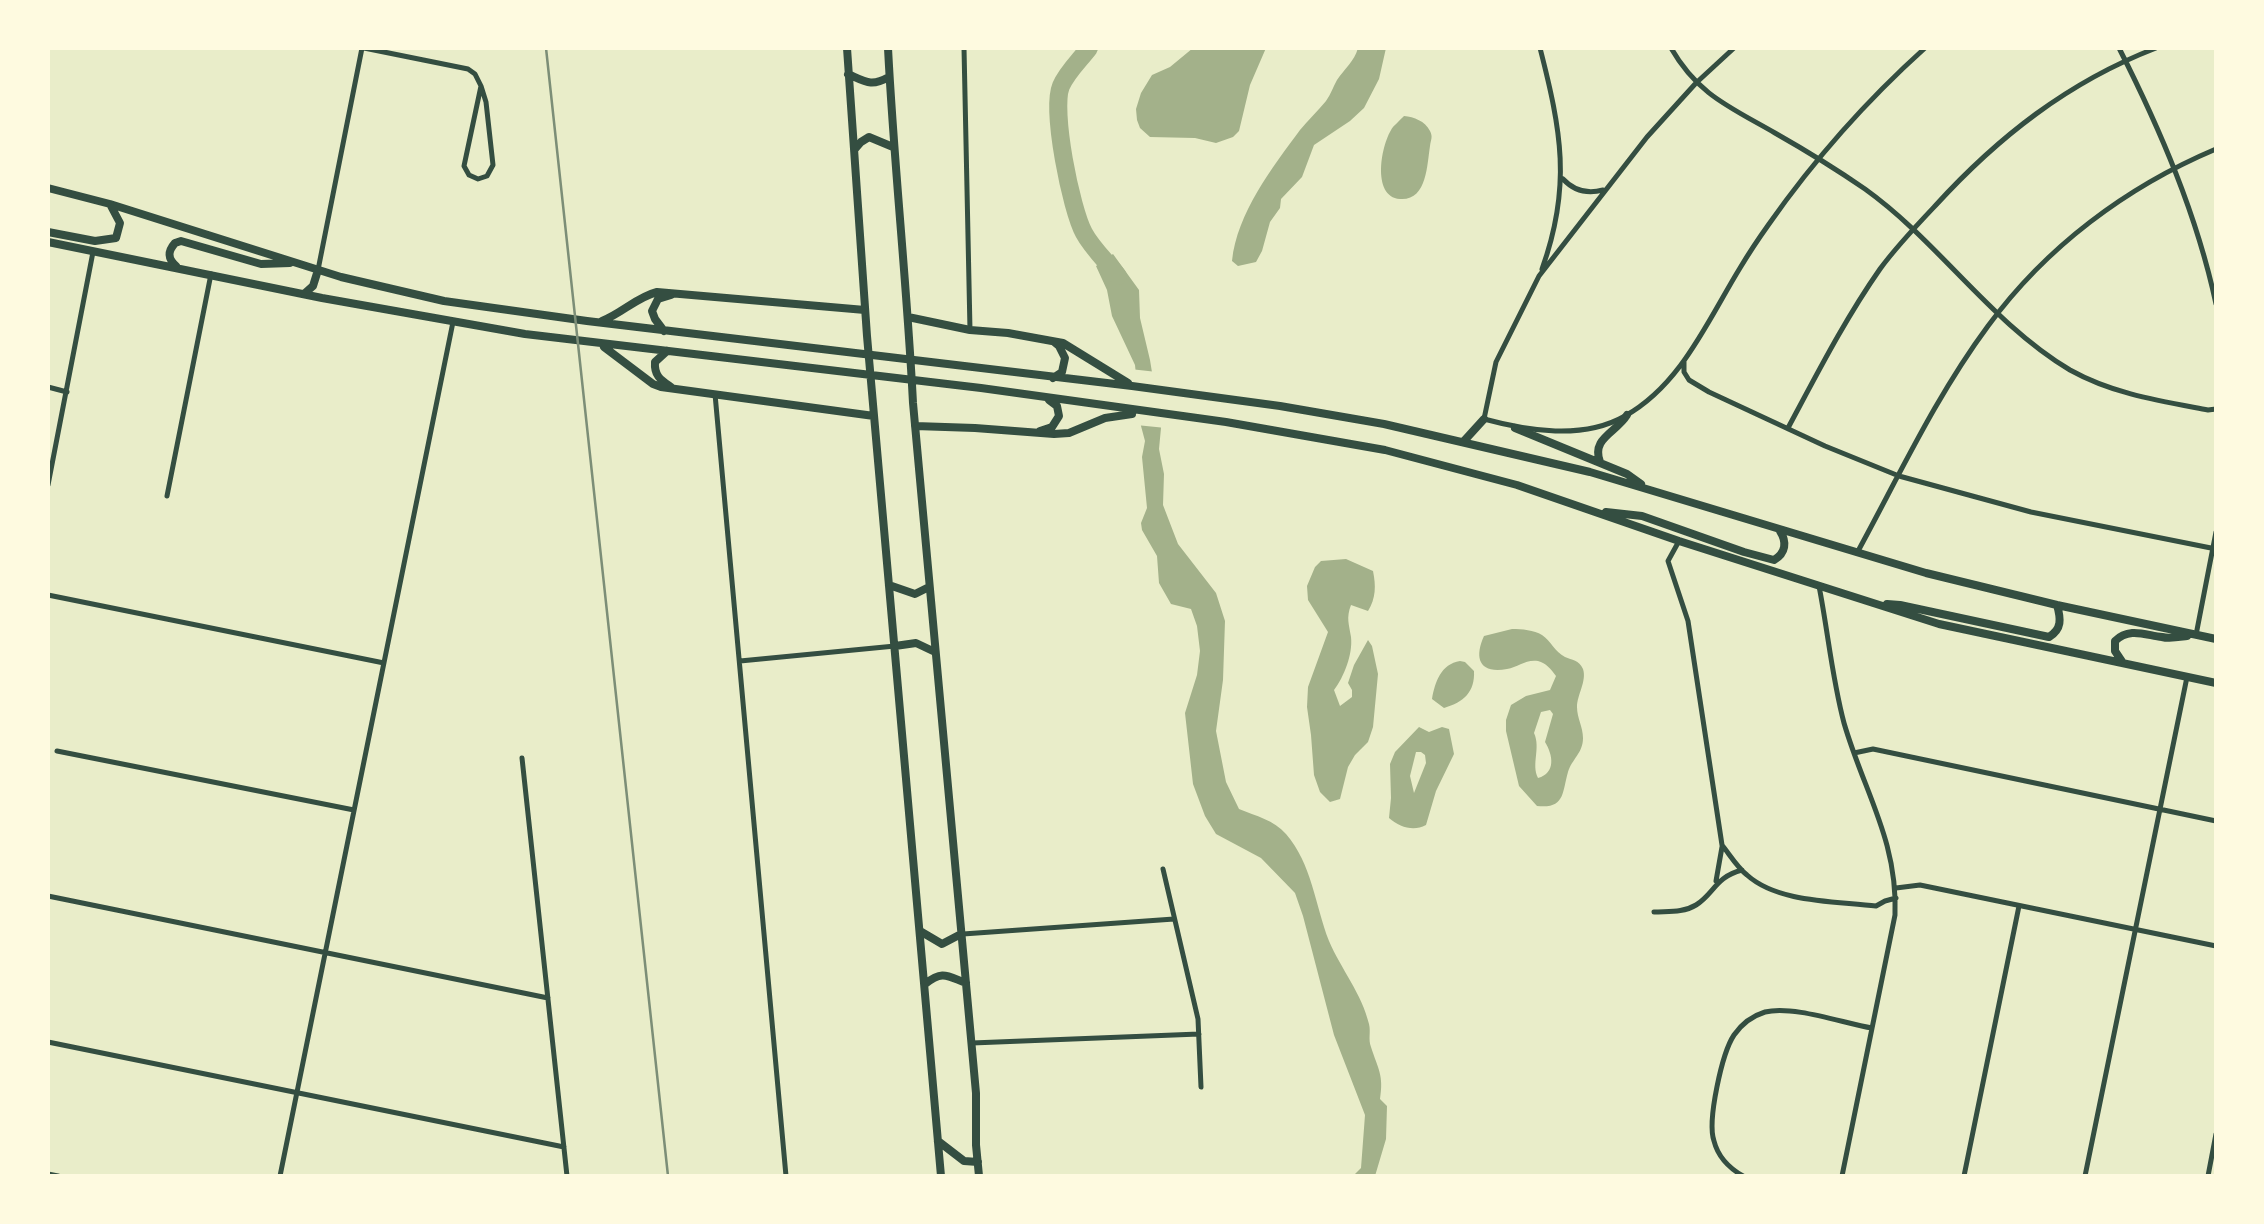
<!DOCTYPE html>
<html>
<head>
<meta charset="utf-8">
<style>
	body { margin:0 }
	#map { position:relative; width:2264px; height:1224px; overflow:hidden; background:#e9edc9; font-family:Literata,serif }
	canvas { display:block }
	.frame { position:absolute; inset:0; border:50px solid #fefae0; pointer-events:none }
</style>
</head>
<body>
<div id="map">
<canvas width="2264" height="1224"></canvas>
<div class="frame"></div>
</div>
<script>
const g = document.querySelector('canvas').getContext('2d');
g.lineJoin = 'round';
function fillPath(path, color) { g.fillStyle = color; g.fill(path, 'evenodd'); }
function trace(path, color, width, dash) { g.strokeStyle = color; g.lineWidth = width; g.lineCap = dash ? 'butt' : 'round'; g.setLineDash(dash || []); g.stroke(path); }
fillPath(new Path2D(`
	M1193,48H1266L1250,85L1239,131L1233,137L1216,143L1195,138L1150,137L1140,128L1137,120L1136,109L1141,93L1152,75L1170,67Z
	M1358,48H1386L1379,79L1364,108L1350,121L1314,145L1302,177L1281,199L1280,208L1270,222L1262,251L1256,262L1238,266L1232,261C1237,213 1272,168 1300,130C1308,120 1318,111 1326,101C1331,94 1333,87 1337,80C1345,68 1354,62 1358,48Z
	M1404,116C1414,117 1425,121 1430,131C1433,137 1431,139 1430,146C1427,165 1427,201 1400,199C1371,197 1381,143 1393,127C1395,125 1402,118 1404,116Z
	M1113,254L1139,290L1140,318L1150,360L1161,428L1159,449L1164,474L1163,505L1178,544L1216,593L1225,621L1223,680L1216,731L1226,782L1239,809C1256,816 1274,820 1286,834C1312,864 1315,905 1329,941C1341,969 1362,994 1369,1024C1371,1032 1368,1039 1371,1047C1378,1069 1384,1075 1380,1099L1387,1106L1386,1139L1375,1176H1353L1361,1168L1365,1115L1334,1035L1303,916L1295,893L1261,858L1216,834L1205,816L1193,784L1185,713L1197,675L1200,651L1197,626L1191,609L1171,604L1159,583L1157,556L1142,530L1141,523L1147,508L1142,457L1145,441L1141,426L1135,365L1112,316L1107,290L1096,266Z
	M1346,559L1373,571C1376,586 1376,598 1368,611L1351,605C1346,618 1349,624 1351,637C1353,654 1344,677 1334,690L1340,706L1352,697V690L1348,683L1354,665L1368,640L1372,646L1378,674L1373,727L1368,742L1355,755L1348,767L1340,799L1330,802L1320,792L1314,775L1311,735L1307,707L1308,687L1328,632L1308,600L1307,586L1315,567L1321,561Z
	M1512,629C1522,629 1534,630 1542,635C1551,641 1555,652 1565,657C1572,660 1579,660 1583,669C1587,681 1577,695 1577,707C1577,718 1583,727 1583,738C1583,753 1572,759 1568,772C1562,793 1565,809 1537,806L1519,786L1506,731V720L1511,705L1526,696L1550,690L1556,676C1551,669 1546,663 1538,661C1526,659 1518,667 1507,669C1479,674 1474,658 1484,636ZM1550,710L1553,714L1545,742C1553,755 1556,773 1538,778C1531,764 1541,748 1534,733L1541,712Z
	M1460,661L1465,662L1474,671C1475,692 1464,702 1444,708L1432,699C1435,682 1441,664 1460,661Z
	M1419,727L1429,732L1442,727L1449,729L1454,754L1436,791L1426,825C1413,832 1400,827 1389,818L1391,798L1390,764L1395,752ZM1416,752H1421L1425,755L1426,763L1414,793L1410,776Z`), '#a3b18a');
fillPath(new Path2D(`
	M1130,369L1157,372L1166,428L1136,425Z`), '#e9edc9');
trace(new Path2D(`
	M1089,48C1080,60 1067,72 1061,86C1051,110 1071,209 1084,233C1092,248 1106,261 1118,276`), '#a3b18a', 18);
trace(new Path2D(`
	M364,48L468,69L475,74L481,86L464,166L469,175L478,179L487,176L493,165L486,102L481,86
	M964,48L970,330
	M1540,48C1561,130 1572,186 1542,269
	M1671,48C1698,95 1730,107 1775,133C1805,150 1836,169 1865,189C1939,242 1991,323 2070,370C2113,394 2160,401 2208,410L2216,409
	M1734,48L1696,83L1647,137L1539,276L1496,362L1484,419C1528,431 1583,440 1625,416C1681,385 1708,320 1740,268C1749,253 1759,238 1769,224C1816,157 1865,102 1925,48
	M2119,48C2160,129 2197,215 2216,304
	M1563,179C1574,191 1588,194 1603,190
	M318,270L362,48
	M1684,362V372L1689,380L1709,392L1825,446L1899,476L2031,512L2216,549
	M48,387L67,392
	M715,394L786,1176
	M1788,428C1817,374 1845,319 1880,269C1896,247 1916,226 1935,206C1998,137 2068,82 2156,48
	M48,485L93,252
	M167,496L211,274
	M1679,541L1668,561L1688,621L1722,845C1730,855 1737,867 1747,875C1778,903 1836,901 1876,906L1885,901L1896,898
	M1857,553C1899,476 1936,396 1988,326C2046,247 2126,187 2216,149
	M1819,586C1828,632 1832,678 1844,723C1864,792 1898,841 1895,915L1842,1176
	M48,595L384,663
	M2196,635L2216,532
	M740,661L895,646
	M57,751L354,810
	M1854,753L1873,749L2216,821
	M522,758L567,1176
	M1163,869L1198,1019L1201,1087
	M1716,881L1722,847
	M1896,888L1920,885L2216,946
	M48,896L548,998
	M1654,912C1668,911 1683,913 1696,905C1714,894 1715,877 1742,870
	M963,934L1174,919
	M48,1042L564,1147
	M972,1043L1199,1034
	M48,1174L58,1176
	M280,1176L453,322
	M1743,1176C1729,1168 1718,1157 1714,1141C1707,1121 1722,1053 1734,1035C1741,1025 1752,1016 1765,1012C1792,1005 1843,1023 1872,1028
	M1964,1176L2019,906
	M2085,1176L2187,677
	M2208,1176L2216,1134`), '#344e41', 5);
trace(new Path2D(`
	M847,48L867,336L941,1176
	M888,48C894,166 907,284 913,403L976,1093V1145L979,1176
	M848,74C866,82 871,87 889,77
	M855,149L861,142L869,137L893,147
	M48,188L110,204L341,277L444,301L587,321L1132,386L1280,406L1384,424L1590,472L1926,573L2057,605L2216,639
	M48,232L95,241L116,238L120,223L111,206
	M48,242L322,298L525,334L981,388L1226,422L1385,450L1517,485L1679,541L1939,624L2216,683
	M176,266C167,258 168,251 175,243L181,241L261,264L290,263
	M304,294L313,286L318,270
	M908,317L970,330L1008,333L1063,343L1128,383
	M602,321C622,313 637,297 657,292L865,310
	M664,331L655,319L652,311L658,299L671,295
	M604,347L653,384L661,387L874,416
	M667,351L655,362C654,376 661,380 671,387
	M1053,378L1062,372L1065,358L1059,346L1054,342
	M915,426L975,428L1054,434L1069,433L1105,418L1132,414
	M1515,428L1627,474L1641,484
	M1040,431L1052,427L1059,416L1057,406L1049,400
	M1464,441L1484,419
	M1600,462C1591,438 1616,433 1627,415
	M1606,512L1642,516L1744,552L1774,560C1786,553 1787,542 1780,531
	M889,585L915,594L929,587
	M1887,604L1900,605L2049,637C2062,629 2061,619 2057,605
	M895,646L916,643L935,652
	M2123,663L2115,651V641C2129,627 2145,635 2162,637C2170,639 2179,637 2187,636
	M920,931L942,944L961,934
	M925,984C943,970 947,976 966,983
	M938,1141L964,1161L978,1162`), '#344e41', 8);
trace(new Path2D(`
	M546,48L668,1176`), '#7c8e77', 2.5);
</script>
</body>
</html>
